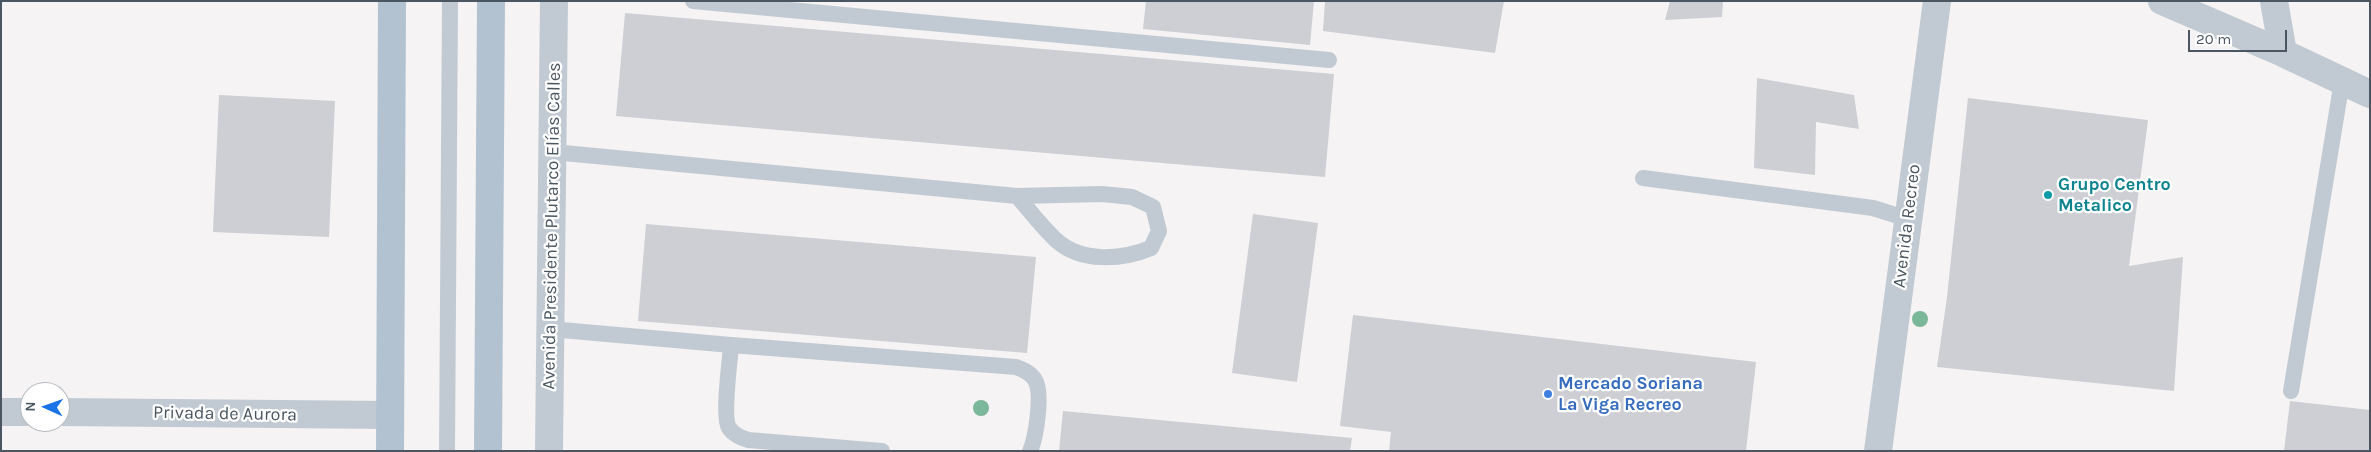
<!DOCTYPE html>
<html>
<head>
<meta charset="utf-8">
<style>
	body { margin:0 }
	#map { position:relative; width:2371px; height:452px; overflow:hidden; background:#f5f3f3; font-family:Karla,sans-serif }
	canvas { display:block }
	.frame { position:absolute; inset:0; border:2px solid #4a5661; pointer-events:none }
	.north { position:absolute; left:20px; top:382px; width:50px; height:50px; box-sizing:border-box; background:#fff; border:1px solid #b7bbc0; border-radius:50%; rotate:272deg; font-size:14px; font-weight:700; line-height:20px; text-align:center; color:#4a5661 }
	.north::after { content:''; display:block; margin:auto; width:18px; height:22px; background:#1a73e8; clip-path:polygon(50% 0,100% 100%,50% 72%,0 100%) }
	.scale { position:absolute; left:2188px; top:30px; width:99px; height:22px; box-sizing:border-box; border:2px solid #4a5661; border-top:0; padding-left:6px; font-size:15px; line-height:18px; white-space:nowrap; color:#4a5661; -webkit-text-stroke:4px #fff; paint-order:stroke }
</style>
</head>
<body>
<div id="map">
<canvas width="2371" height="452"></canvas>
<div class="frame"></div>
<div class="north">N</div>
<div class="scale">20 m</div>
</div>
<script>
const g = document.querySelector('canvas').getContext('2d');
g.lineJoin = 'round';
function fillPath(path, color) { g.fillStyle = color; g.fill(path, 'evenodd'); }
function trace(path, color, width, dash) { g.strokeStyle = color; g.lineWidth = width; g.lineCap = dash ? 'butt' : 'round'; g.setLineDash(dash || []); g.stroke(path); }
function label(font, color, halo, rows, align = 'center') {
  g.font = font + ' Karla,sans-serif'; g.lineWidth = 4.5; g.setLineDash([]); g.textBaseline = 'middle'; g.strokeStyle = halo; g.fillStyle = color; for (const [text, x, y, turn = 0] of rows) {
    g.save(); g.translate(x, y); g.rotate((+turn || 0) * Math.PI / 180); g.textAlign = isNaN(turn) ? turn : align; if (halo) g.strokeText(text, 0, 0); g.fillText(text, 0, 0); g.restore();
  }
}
fillPath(new Path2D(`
	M1146,1H1314L1310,45L1143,29Z
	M1325,1H1504L1495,53L1323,31Z
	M1670,1H1723L1722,17L1665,20Z
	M625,13L1334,74L1325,177L616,116Z
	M1757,78L1854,95L1859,129L1816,122L1815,175L1754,168Z
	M219,95L335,101L329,237L213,232Z
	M1968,98L2148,120L2129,266L2183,257L2174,391L1937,367L1947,297Z
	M1253,214L1318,223L1297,382L1232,373Z
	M646,224L1036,257L1027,353L638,321Z
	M1353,315L1756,362L1746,451H1389L1391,432L1340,426Z
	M2290,401L2370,410V451H2284Z
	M1063,411L1352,438L1350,451H1059Z`), '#cdcfd5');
trace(new Path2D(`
	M693,1L1329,60
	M553,152L1017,196L1102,194L1132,197L1153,207L1159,231L1151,248C1122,260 1081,263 1056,240C1042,227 1030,211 1017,196
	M1643,178L1873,208L1908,219
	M550,329L731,345L1016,367C1024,370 1031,373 1035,380C1043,393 1036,438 1030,451
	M731,345C730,362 722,416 729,428C734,435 740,437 748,440L882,451
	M2291,391L2342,81
	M447,451L450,1`), '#c1cad2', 16);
trace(new Path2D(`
	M2162,1L2283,53L2370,94
	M2274,1L2283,53
	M1,412H30
	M60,412L390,415`), '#c1cad2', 28);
trace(new Path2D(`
	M549,451L554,1
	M1878,451L1937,1`), '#c1cad2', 28);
trace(new Path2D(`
	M390,451L392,1
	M488,451L491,1`), '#b3c2d1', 28);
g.fillStyle = '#7bb799';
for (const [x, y] of [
	[1920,319],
	[981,408]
]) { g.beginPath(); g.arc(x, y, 8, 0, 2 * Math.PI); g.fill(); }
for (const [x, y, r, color] of [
	[2048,195,5,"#0f9aa8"],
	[1548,394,5,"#3f7fe0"]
]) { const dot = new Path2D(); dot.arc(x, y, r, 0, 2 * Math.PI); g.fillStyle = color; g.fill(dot); trace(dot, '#fff', 2); }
label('bold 18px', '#0d838f', '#fff', [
	["Grupo Centro",2058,185],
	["Metalico",2058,206]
], 'left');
label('18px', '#4a5661', '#fff', [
	["Avenida Presidente Plutarco Elías Calles",552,226,-89],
	["Avenida Recreo",1907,226,-83],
	["Privada de Aurora",225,414,1]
]);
label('bold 18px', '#366cbe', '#fff', [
	["Mercado Soriana",1558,384],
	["La Viga Recreo",1558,405]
], 'left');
</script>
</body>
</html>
